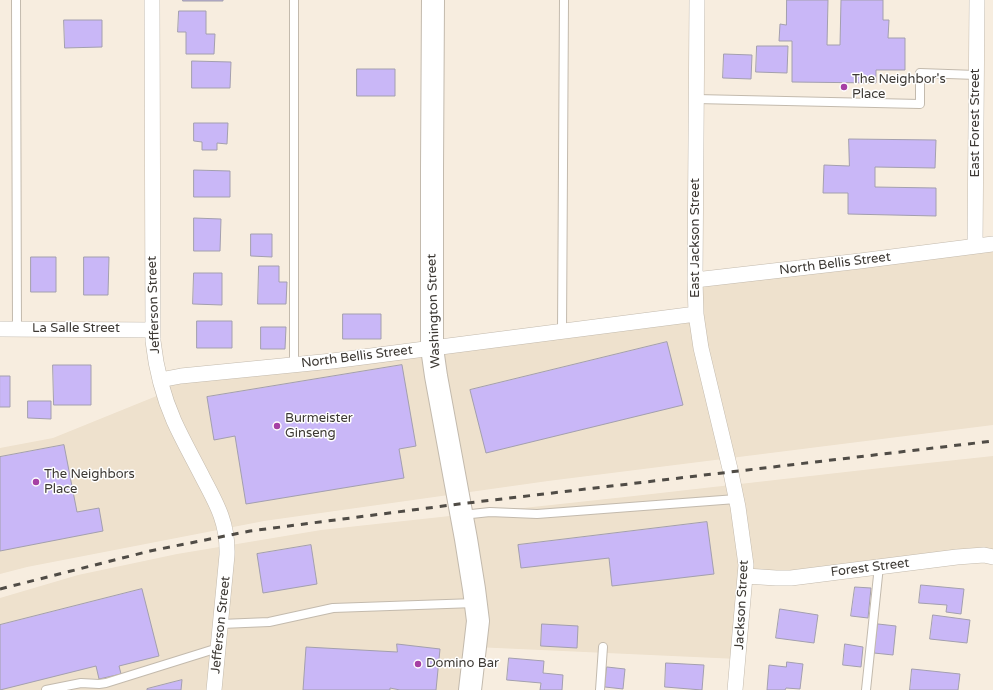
<!DOCTYPE html>
<html>
<head>
<meta charset="utf-8">
<style>
	body { margin:0 }
	canvas { display:block; background:#f7eddf }
</style>
</head>
<body>
<canvas width="993" height="690"></canvas>
<script>
const g = document.querySelector('canvas').getContext('2d');
g.lineJoin = 'round';
function fillPath(path, color) { g.fillStyle = color; g.fill(path, 'evenodd'); }
function trace(path, color, width, dash) { g.strokeStyle = color; g.lineWidth = width; g.lineCap = dash ? 'butt' : 'round'; g.setLineDash(dash || []); g.stroke(path); }
function label(font, color, halo, rows, align = 'center') {
  g.font = font + ' "Varela Round",sans-serif'; g.lineWidth = 3; g.setLineDash([]); g.textBaseline = 'middle'; g.strokeStyle = halo; g.fillStyle = color; for (const [text, x, y, turn = 0] of rows) {
    g.save(); g.translate(x, y); g.rotate((+turn || 0) * Math.PI / 180); g.textAlign = isNaN(turn) ? turn : align; if (halo) g.strokeText(text, 0, 0); g.fillText(text, 0, 0); g.restore();
  }
}
fillPath(new Path2D(`
	M993,244V425L548,481L264,521L27,567L0,574V448L53,438L164,393L160,380L696,314L695,280Z
	M993,456V557L746,576L738,659L475,647L470,690H0V598L78,575L177,554L321,530L634,496L872,469Z`), '#eee1cd');
const building = new Path2D(`
	M183,0H223V1H183Z
	M787,0H828L827,45H840L841,0H883V20H889L888,38H905V70H876V83L792,82V41H779L780,24L786,25Z
	M179,11H206V34H215L214,54H186V32H178Z
	M64,20H102V47L65,48Z
	M757,46H788L787,73L756,72Z
	M724,54L752,55L751,79L723,78Z
	M192,61L231,62L230,88H192Z
	M357,69H395V96H357Z
	M194,123H228L227,144L217,143V150H202V142L194,141Z
	M849,139L936,140L935,168L875,167V187L936,188V216L848,214V193H823L824,165L849,166Z
	M194,170L230,171V197H194Z
	M194,218L221,219L220,251H194Z
	M251,234H272V257L251,256Z
	M31,257H56V292H31Z
	M84,257H109L108,295H84Z
	M259,266H279V282H287L286,304H258Z
	M194,273H222V305L193,304Z
	M343,314H381V339H343Z
	M197,321H232V348H197Z
	M261,327H286L285,349H261Z
	M667,342L683,405L486,453L470,390Z
	M53,365H91V405H54Z
	M402,365L416,446L399,449L404,478L246,504L235,436L214,440L207,397Z
	M0,376H10V407H0Z
	M28,401H51V419L28,418Z
	M64,445L77,512L99,508L103,531L0,551V457Z
	M707,522L714,574L612,586L609,558L521,568L518,545Z
	M311,545L317,584L263,593L257,554Z
	M921,585L964,589L961,614L946,612L947,605L919,603Z
	M855,587L871,588L868,618L851,616Z
	M142,589L159,656L119,666L121,674L99,679L96,666L0,690V625Z
	M780,609L818,615L814,643L776,638Z
	M933,615L970,620L967,643L930,639Z
	M542,624L578,626L577,648L541,646Z
	M878,624L896,626L893,655L874,653Z
	M397,644L440,649L436,690H400L390,688V690H303L306,647L397,652Z
	M845,644L863,647L861,667L843,665Z
	M509,658L544,661L543,673L563,675L562,690H540L541,683L507,680Z
	M787,662L803,664L800,689L786,688L785,690H767L769,665L786,667Z
	M666,663L704,665L702,690L665,687Z
	M607,667L625,669L623,689L605,687Z
	M912,669L960,674L958,690H910Z
	M182,680L181,690H147V689Z`);
fillPath(building, '#c9b7f7');
trace(building, '#a39fae', 1);
const lane = new Path2D(`
	M16,0L17,329
	M294,0V365
	M696,99L920,104V73L976,75
	M562,331L564,0
	M462,515L490,512L537,514L736,499
	M221,624L269,622L333,608L475,603
	M46,690L81,683L99,684L106,683L218,648
	M600,690L603,647
	M866,690L879,566`);
const street = new Path2D(`
	M152,0L153,341C156,368 163,396 174,421C183,441 194,460 204,480C218,506 228,525 227,555L214,690
	M697,0L695,280L696,314L701,348L731,473L738,507L746,565L735,690
	M975,246L977,0
	M695,280L860,261L993,244
	M0,329L153,330
	M160,380L181,376L332,361L696,314
	M746,576L776,578H791L957,557L984,555L993,557`);
const secondary = new Path2D(`
	M433,0L432,169V348L436,376L466,539L474,589L478,621L470,690`);
trace(lane, '#c3baad', 10);
trace(street, '#c3baad', 16);
trace(secondary, '#c3baad', 24);
trace(lane, '#fff', 8);
trace(street, '#fff', 15);
trace(secondary, '#fff', 22);
trace(new Path2D(`
	M0,589L150,551L250,531L459,504L993,441`), '#504c46', 3, [7, 7]);
for (const [x, y, r, color] of [
	[844,87,4,"#a640a4"],
	[277,426,4,"#a640a4"],
	[36,482,4,"#a640a4"],
	[418,664,4,"#a640a4"]
]) { const dot = new Path2D(); dot.arc(x, y, r, 0, 2 * Math.PI); g.fillStyle = color; g.fill(dot); trace(dot, '#fff', 1.5); }
label('13px', '#3d3934', '#fff', [
	["The Neighbor's",852,80],
	["Place",852,95],
	["Burmeister",285,419],
	["Ginseng",285,434],
	["The Neighbors",44,475],
	["Place",44,490],
	["Domino Bar",426,664]
], 'left');
label('13px', '#3d3934', '#fff', [
	["East Forest Street",976,123,-90],
	["East Jackson Street",696,238,-90],
	["North Bellis Street",835,264,-7],
	["Jefferson Street",154,305,-92],
	["Washington Street",434,311,-92],
	["La Salle Street",76,329],
	["North Bellis Street",357,357,-7],
	["Forest Street",870,568,-7],
	["Jackson Street",742,605,-87],
	["Jefferson Street",221,625,-84]
]);
</script>
</body>
</html>
